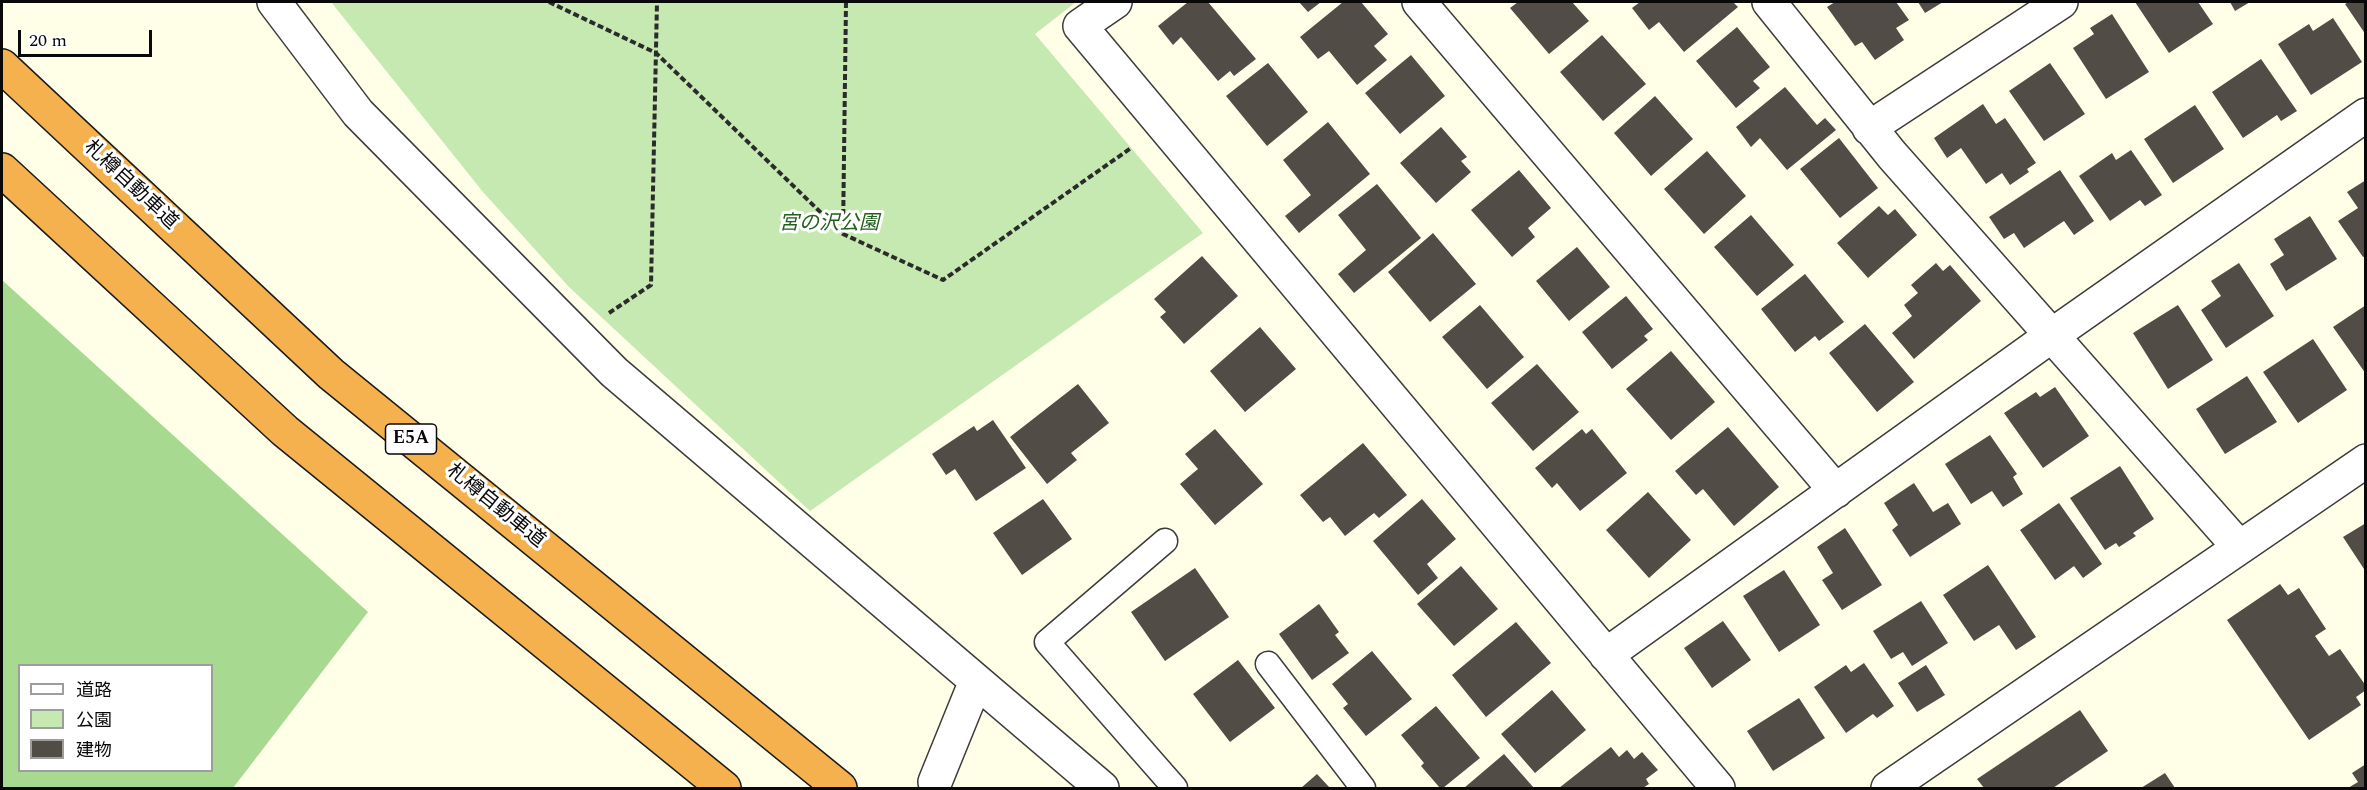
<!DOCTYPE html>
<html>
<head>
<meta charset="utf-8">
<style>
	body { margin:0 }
	#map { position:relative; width:2367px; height:790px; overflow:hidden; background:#fffee6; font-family:Spectral,"Noto Sans JP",serif }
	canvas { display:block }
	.frame { position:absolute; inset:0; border:3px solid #090909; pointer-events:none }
	.legend { position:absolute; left:18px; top:664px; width:195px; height:108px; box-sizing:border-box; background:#fff; border:2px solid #9d9d9d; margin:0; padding:8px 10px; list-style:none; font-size:18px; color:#090909 }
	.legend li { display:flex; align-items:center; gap:12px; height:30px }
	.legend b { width:30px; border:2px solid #9d9d9d }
	.scale { position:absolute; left:18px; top:30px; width:134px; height:27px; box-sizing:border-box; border:3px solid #090909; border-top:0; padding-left:8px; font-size:18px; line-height:21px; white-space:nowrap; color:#090909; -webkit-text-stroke:4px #fff; paint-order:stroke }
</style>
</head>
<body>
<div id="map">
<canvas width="2367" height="790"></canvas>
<div class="frame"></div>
<ul class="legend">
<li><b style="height:8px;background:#fff"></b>道路</li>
<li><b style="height:16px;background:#c6e8b1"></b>公園</li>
<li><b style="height:16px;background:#524c46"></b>建物</li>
</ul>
<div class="scale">20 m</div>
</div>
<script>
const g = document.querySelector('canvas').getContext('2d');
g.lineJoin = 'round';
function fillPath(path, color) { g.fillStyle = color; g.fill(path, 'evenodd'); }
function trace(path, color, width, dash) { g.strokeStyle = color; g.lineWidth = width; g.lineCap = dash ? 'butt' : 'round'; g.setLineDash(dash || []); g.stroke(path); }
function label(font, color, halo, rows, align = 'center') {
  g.font = font + ' Spectral,"Noto Sans JP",serif'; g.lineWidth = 6; g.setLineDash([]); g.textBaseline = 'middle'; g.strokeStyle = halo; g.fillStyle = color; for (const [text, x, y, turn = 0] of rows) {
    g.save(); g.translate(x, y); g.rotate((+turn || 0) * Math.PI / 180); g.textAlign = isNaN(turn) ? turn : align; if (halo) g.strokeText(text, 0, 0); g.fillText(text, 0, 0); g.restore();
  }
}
fillPath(new Path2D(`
	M331,2H1076L1035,34L1203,233L810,511L569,287L483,192Z`), '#c6e8b1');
fillPath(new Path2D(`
	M2,280L368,612L233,788H2ZM20,666H212V770H20Z`), '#a7d990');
fillPath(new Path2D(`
	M1188,2H1208L1256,59L1234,76L1230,71L1218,81L1181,37L1173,45L1158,26Z
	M1299,2H1321L1308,12Z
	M1343,2H1361L1388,34L1374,46L1387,60L1357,85L1329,51L1318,59L1300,37Z
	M1518,2H1572L1589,21L1549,54L1510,8Z
	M1640,2H1733L1738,7L1684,52L1659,22L1649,30L1632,8Z
	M1835,2H1896L1909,20L1896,28L1904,40L1875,60L1862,42L1855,46L1827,7Z
	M1918,2H1943L1925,13Z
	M2135,2H2198L2213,24L2169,53Z
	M2230,2H2250L2235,11Z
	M2349,2H2366V35L2345,4Z
	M2112,14L2149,72L2106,99L2073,48L2094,34L2090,28Z
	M2333,18L2362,62L2311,95L2278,44L2309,24L2313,31Z
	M1737,27L1770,67L1753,81L1760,88L1736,108L1696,61Z
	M1602,35L1646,84L1603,121L1560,72Z
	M1411,55L1445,96L1400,134L1365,93Z
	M2261,59L2297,111L2281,121L2277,115L2243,138L2212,92Z
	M1268,63L1308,112L1267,146L1226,96Z
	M2050,63L2085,114L2044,141L2009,91Z
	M1785,87L1817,125L1825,118L1836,130L1787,170L1760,138L1751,147L1736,127Z
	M1655,96L1693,139L1651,176L1614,133Z
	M1983,104L1996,124L2005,118L2036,163L2027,169L2029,172L2010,185L2002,173L1986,184L1961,148L1947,158L1934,138Z
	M2195,105L2224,149L2173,183L2144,139Z
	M1328,122L1370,174L1299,233L1285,216L1311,195L1283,160Z
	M1441,127L1467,157L1461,161L1471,172L1436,203L1400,163Z
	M1839,138L1878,188L1840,218L1800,169Z
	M2131,150L2162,195L2145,206L2140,200L2110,221L2079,176L2112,153L2116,160Z
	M1707,151L1746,196L1704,234L1664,189Z
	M1519,170L1551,208L1528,228L1535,237L1512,257L1471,210Z
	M2060,170L2094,221L2074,235L2064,221L2024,248L2014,233L2004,239L1989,217Z
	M2366,180V256L2363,257L2338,221L2358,208L2347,192Z
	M1377,184L1421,238L1354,293L1338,274L1366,250L1338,215Z
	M1879,206L1888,215L1895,209L1917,235L1868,278L1837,243Z
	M1751,215L1794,265L1757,296L1714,247Z
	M2310,216L2337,259L2286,291L2270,264L2284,255L2274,239Z
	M1433,233L1476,284L1430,322L1388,272Z
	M1577,247L1610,287L1569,321L1536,281Z
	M1202,256L1238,296L1184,344L1160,317L1166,312L1154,299Z
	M1936,263L1943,271L1950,265L1981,301L1914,359L1892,333L1912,316L1904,305L1918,293L1911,285Z
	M2239,263L2274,316L2226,348L2201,310L2221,296L2211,281Z
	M1805,274L1844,322L1819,341L1815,336L1795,352L1761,309Z
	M1626,296L1653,329L1644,336L1648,340L1612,369L1582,332Z
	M1480,305L1524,357L1487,389L1442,337Z
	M2178,305L2213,360L2168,389L2133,333Z
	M2366,305V374L2333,327Z
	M1865,324L1914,382L1877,412L1829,353Z
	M1260,327L1296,369L1245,412L1210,371Z
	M2313,339L2347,390L2298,423L2263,372Z
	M1671,351L1715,402L1671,440L1626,389Z
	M1537,364L1579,412L1533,451L1491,403Z
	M2247,376L2277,422L2225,454L2196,409Z
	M1078,384L1109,423L1071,453L1077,460L1047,484L1010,437Z
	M2055,387L2089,436L2043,468L2004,413L2036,392L2040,397Z
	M993,420L1026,468L976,501L955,469L946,475L932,454L974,426L977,431Z
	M1728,427L1779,487L1734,526L1703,489L1696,495L1675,471Z
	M1215,429L1263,484L1215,525L1180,484L1198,469L1185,454Z
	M1582,429L1586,434L1592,429L1627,473L1580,511L1557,483L1552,488L1535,468Z
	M1990,435L2017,474L2013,477L2023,494L2003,507L1992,491L1971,504L1945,464Z
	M1363,443L1407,495L1379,518L1374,513L1345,536L1330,517L1323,522L1300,495Z
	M2120,466L2154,519L2133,533L2136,536L2119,547L2116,543L2105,550L2070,498Z
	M1914,483L1933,512L1948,503L1961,524L1910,557L1892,530L1898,525L1884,503Z
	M1648,492L1691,540L1649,578L1606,530Z
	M1043,499L1072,539L1022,575L993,533Z
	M1422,499L1456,539L1427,564L1438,578L1418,595L1373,541Z
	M2059,503L2102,564L2083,578L2074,566L2055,580L2020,530Z
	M2366,523V572L2343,537Z
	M1845,528L1882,585L1842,610L1822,580L1833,573L1817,547Z
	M1988,565L2036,637L2016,650L1999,625L1974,641L1943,595Z
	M1461,566L1498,609L1454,646L1417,604Z
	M1195,568L1229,617L1165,661L1131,612Z
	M1784,570L1820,625L1779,652L1743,596Z
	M2280,584L2288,595L2299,588L2326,629L2315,636L2329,656L2340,649L2366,686V690L2356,697L2361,705L2309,740L2227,620Z
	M1921,601L1948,643L1912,666L1903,652L1891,659L1873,631Z
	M1319,604L1339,632L1335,635L1349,653L1312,680L1279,634Z
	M1723,621L1751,660L1712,688L1684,648Z
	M1516,622L1551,663L1486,717L1452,675Z
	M1372,651L1412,699L1366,736L1343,708L1348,704L1332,684Z
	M1238,660L1275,708L1230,742L1193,694Z
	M1864,663L1894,706L1877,718L1873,714L1846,733L1814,687L1846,665L1851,672Z
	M1926,665L1945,695L1917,712L1898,683Z
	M1552,690L1586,730L1535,773L1501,734Z
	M1799,698L1825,738L1773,771L1747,731Z
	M1436,706L1480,758L1443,788H1440L1421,766L1424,763L1401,735Z
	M2080,710L2108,751L2053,788H1984L1977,779Z
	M1611,747L1619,757L1627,750L1634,759L1642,752L1658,770L1646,779L1649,784L1643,788H1559Z
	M1504,754L1534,788H1464Z
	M2366,764V788H2348L2358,782L2352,773Z
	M2165,773L2175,788H2141Z
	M1317,774L1330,788H1301Z`), '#524c46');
const lane = new Path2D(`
	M1165,541L1047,642L1175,788
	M1268,664L1363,788`);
const street = new Path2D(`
	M274,2L358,113L614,372L1102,788
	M1115,2L1080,26L1718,788
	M1419,2L1836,491
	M1769,2L1892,155L2239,547
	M1869,128L2061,2
	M1606,655L2051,336L2366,115
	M935,782L976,681
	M1888,788L2366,461`);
const highway = new Path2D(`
	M2,66L331,374L840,788
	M2,170L285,431L724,788`);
trace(lane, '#3c3c3c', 27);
trace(street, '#3c3c3c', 36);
trace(highway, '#1a1a1a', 36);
trace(new Path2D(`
	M549,2L656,53L843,234L943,280L1131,148
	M843,233L846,2
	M609,313L651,285L657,2`), '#2b2b2b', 4, [6, 3]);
trace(lane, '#fff', 24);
trace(street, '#fff', 33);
trace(highway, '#f5b14e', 33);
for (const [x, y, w] of [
	[411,439,51]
]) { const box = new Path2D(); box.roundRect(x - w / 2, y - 15, w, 30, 4.5); g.fillStyle = '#fff'; g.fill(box); trace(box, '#090909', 1.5); }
label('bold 18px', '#090909', null, [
	["E5A",411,439]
]);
label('20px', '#090909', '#fff', [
	["札樽自動車道",130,186,43],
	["札樽自動車道",495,507,39]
]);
label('italic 20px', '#20601b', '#fff', [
	["宮の沢公園",829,225]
]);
</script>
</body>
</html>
